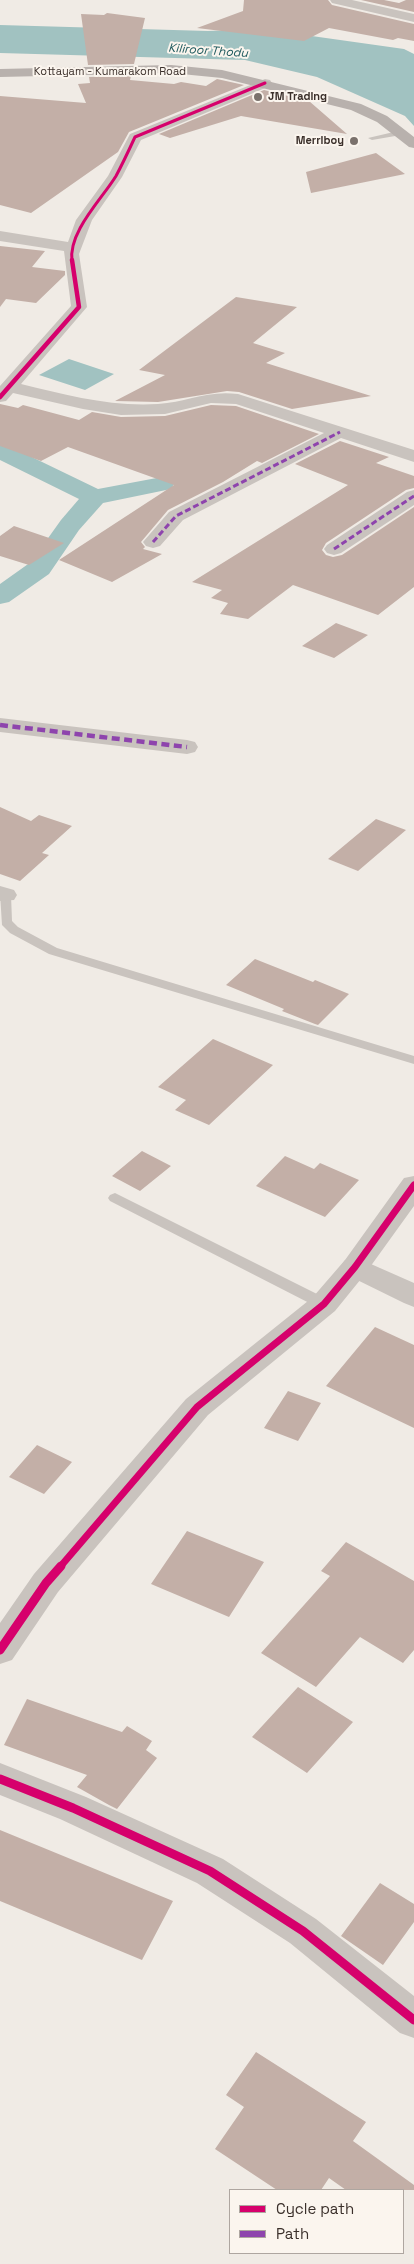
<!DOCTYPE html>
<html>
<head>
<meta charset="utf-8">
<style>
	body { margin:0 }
	#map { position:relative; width:414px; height:2264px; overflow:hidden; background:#f0ebe5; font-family:"Space Grotesk",sans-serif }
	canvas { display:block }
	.legend { position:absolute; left:229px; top:2189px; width:175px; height:65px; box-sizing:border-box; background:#fbf5ee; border:1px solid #aea6a0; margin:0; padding:6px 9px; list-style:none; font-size:15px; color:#3b302b }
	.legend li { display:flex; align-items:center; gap:10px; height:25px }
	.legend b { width:25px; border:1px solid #aea6a0 }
</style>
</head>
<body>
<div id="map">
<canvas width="414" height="2264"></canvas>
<ul class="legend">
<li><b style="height:6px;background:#d6006c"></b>Cycle path</li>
<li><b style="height:6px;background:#8e44ad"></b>Path</li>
</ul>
</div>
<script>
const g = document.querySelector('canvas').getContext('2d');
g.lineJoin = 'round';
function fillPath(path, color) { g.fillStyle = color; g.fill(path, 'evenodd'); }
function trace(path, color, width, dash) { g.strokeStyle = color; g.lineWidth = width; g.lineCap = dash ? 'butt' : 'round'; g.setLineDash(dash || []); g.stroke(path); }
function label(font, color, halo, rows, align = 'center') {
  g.font = font + ' "Space Grotesk",sans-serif'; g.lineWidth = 4; g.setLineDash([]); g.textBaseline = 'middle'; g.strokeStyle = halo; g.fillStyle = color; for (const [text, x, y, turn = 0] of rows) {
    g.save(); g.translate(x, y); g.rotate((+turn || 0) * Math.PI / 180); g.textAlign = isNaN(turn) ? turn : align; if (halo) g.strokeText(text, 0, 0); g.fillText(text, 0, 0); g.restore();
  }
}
fillPath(new Path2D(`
	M0,25L208,31L262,29L404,49L414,54V126L405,116L317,77L245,60L0,53Z
	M69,359L114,374L85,390L39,375Z`), '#a1c2c1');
fillPath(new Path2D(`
	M0,444L9,446L98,489L162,477L171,479L174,484L171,489L103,503L79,530L49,574L9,602L0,604V584L31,562L61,520L79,499L0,460Z`), '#a1c2c1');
fillPath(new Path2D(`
	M244,0H328L332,5L414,24V41L398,38L393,40L329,28L304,41L197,28L243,11Z
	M361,0H384L399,3L406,0H414V12Z
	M107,13L145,18L134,64L88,65L81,14L104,15Z
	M131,76L130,80L174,84L181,82L206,86L217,79L244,85L129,132L118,152L31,213L0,205V96L86,103L78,84L90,83L89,77Z
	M264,90L309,101L347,134L241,116L170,138L159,134Z
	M376,153L405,174L311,193L306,172Z
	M0,246L45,251L32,267L65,271V275L36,303L6,299L0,307Z
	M236,297L297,307L253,343L285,353L266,363L371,396L292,409L239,392L227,391L158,402L115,401L165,375L139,370Z
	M0,404L18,408L23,405L79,420L92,412L121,417L165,416L211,405L236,406L319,434L262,463L257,461L223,482L168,510L141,542L145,547L143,549L162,554L112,582L59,560L174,485L68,447L41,461L0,446Z
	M340,441L389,457L376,463L414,476V488L406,490L326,543L322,550L326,555L333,557L342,555L414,507V587L378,615L293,585L248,619L220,614L228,603L211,598L222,590L192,582L348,485L295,464Z
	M14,526L64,543L29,565L0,556V536Z
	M336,623L368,635L334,658L302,646Z
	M0,807L31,821L39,815L72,826L42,853L49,855L20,881L0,874Z
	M376,819L406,830L358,871L328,859Z
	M255,959L313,982L315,980L349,994L318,1025L315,1024L282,1011L284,1009L226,985Z
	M213,1039L273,1065L209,1125L175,1110L186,1100L158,1087Z
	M142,1151L171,1166L140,1191L112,1176Z
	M285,1156L314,1169L320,1163L359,1180L325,1217L256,1186Z
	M375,1327L414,1345V1428L326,1386Z
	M288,1391L321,1403L298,1441L264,1428Z
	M37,1445L72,1462L44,1494L9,1477Z
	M187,1531L264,1562L229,1617L151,1584Z
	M346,1542L414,1581V1650L403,1663L360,1637L316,1687L261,1653L330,1576L321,1571Z
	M298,1687L353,1722L307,1773L252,1737Z
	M27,1699L122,1732L127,1726L152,1741L146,1750L157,1758L117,1809L109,1805L77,1787L87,1775L4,1745Z
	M0,1830L173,1901L142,1960L0,1901Z
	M380,1883L414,1904V1922L383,1965L341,1936Z
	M256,2052L366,2122L353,2141L414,2185V2190H346L329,2178L321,2190H277L215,2149L244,2107L226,2095Z`), '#c3afa7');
fillPath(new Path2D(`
	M398,131H401V135L372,140L368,138Z
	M5,891L11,895L12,921L18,927L57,948L414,1056V1064L49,954L10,933L2,925L0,893Z
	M115,1193L329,1300L331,1304L329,1308H319L110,1201L108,1198L110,1195Z`), '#c9c3be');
fillPath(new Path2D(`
	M265,79L270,80L272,83L270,86L141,140L122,177L92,220L79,254L87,307L21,384C66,395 111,407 158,404C187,402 207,390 238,394L414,450V462L341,438L183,520L160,546L153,548L146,546L143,542L169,512L324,433L236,404L211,403L165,414L121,415L83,409L13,393L6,401L0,402V386L71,306L64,251L0,241V231L68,242L76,220L108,176L130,134Z
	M414,490V505L341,553L334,555L327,553L324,549L327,545L407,492Z
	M0,718L187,740L195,742L198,747L195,752L187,754L0,732Z
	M0,886L14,890L17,895L14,900L0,901Z
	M355,1257L414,1283V1307L404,1303L345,1274L340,1267L345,1260Z
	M0,1763L86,1797L223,1859L316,1919L414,1996V2038L400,2033L290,1943L197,1883L60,1819L0,1795Z`), '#c9c3be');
fillPath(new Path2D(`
	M330,0H352L414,14V22L332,3Z
	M414,1176V1206L365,1274L335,1311L208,1415L58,1592L12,1660L0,1664V1623L34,1574L186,1399L313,1297L345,1260L404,1178Z`), '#c9c3be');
fillPath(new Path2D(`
	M171,65L222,70L361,104L387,116L414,137V148L409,147L377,122L351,110L222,78L171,73L0,77V69Z`), '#b8b1ad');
trace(new Path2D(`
	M153,542L176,516L340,432
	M334,549L414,496`), '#8e44ad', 3, [6, 3]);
trace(new Path2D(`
	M0,725L187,747`), '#8e44ad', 4.5, [8, 4.5]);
trace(new Path2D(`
	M72,261C68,232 102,199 116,176C123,163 129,150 135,137L265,83`), '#d6006c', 3);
trace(new Path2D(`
	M0,397L79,307L72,260`), '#d6006c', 4.5);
trace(new Path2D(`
	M60,1567L197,1407L324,1304L355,1267L414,1185`), '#d6006c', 7);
trace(new Path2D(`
	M0,1650L46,1583L61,1566
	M0,1779L73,1808L210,1871L303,1931L414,2020`), '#d6006c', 9);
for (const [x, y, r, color] of [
	[258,97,5,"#7a716c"],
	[354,141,5,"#7a716c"]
]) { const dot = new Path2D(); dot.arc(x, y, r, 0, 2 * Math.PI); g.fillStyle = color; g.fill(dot); trace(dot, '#fbf5ee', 2); }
label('11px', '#3b302b', '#fbf5ee', [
	["Kottayam - Kumarakom Road",110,72]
]);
label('bold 11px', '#3b302b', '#fbf5ee', [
	["JM Trading",268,97],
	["Merriboy",344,141,"right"]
], 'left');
label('italic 12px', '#1f5a5e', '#fbf5ee', [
	["Kiliroor Thodu",208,51,4]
]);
</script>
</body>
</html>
